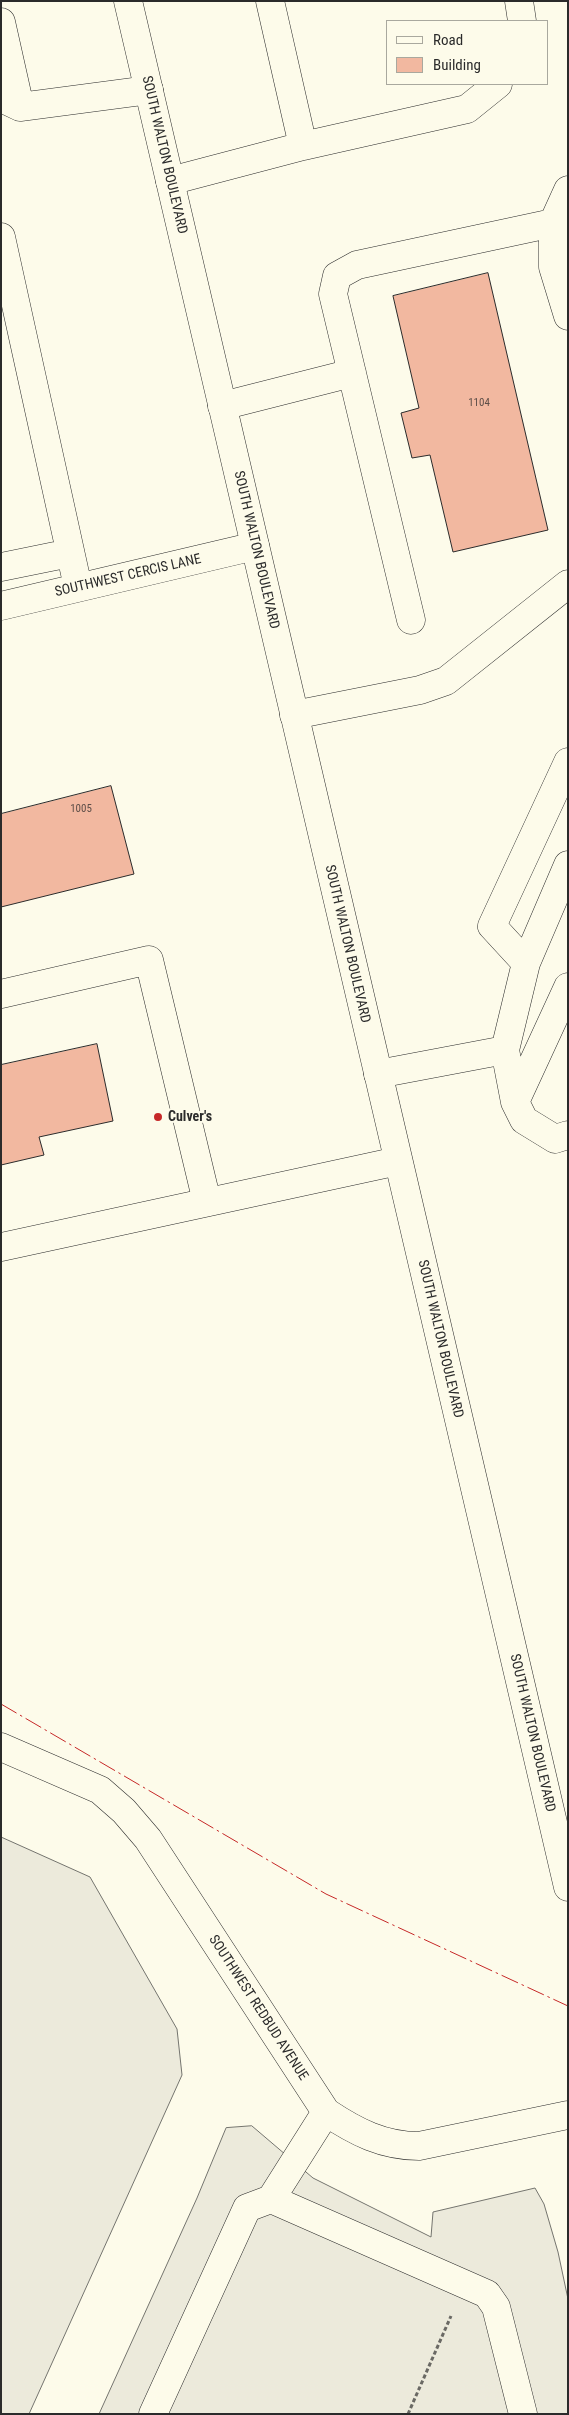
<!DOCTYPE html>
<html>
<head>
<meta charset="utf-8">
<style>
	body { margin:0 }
	#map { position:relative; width:569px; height:2415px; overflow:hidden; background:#fdfbea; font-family:"Roboto Condensed",sans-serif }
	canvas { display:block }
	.frame { position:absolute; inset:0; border:2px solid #2b2b2b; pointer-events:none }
	.legend { position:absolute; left:386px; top:20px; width:162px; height:65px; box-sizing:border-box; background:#fdfbea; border:1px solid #a9a89e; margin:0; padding:6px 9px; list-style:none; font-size:15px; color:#2b2b2b }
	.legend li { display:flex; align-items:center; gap:10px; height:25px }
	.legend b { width:25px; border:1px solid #a9a89e }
</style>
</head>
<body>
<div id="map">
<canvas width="569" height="2415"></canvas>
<div class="frame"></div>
<ul class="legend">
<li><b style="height:6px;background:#fdfbea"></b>Road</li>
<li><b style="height:14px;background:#f2b8a0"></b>Building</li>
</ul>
</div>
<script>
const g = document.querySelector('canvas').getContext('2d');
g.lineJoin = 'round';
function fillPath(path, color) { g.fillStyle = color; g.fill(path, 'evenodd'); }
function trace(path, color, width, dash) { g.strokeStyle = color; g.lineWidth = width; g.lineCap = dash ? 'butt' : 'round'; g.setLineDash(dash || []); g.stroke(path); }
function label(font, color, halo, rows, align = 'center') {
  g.font = font + ' "Roboto Condensed",sans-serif'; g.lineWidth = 4; g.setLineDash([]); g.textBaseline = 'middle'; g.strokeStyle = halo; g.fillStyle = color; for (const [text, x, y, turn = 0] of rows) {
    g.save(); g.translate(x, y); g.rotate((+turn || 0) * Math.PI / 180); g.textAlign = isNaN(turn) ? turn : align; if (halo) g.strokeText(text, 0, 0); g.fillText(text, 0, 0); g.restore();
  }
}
const parking = new Path2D(`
	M1,1837L90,1877L177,2029L182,2075L29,2414H1Z
	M252,2126L313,2178L431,2237L433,2212L535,2188L544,2204L558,2252L568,2299V2414H99L197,2198L226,2128Z`);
fillPath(parking, '#eceadb');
trace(parking, '#74746e', 1);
const building = new Path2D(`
	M488,273L548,530L453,552L430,455L412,458L401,413L419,408L393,296Z
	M111,786L134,874L1,907V814Z
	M97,1044L113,1121L39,1137L44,1155L1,1165V1065Z`);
fillPath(building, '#f2b8a0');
trace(building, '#2b2b2b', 1);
const minor = new Path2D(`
	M519,1L522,21
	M1,22L20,107
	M1,98L20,107L149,90
	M303,146L467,109L498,84
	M170,181L303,146L270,1
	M568,190L553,223V267L568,316
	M1,237L78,587
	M222,406L352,373
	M1,567L70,553
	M1,606L255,546
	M411,620L333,294L337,276L357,265L553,223
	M294,715L420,690L446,681L568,584
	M526,963L492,926L568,762
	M1,994L149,960L207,1202
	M505,1050L526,963L568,865
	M378,1074L505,1050L515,1102L524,1120L555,1139L568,1135
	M515,1102L568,987
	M1,1247L398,1161
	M1,1747L100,1790L124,1811L148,1839L326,2112C356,2132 383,2146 419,2146L568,2115
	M271,2199L326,2112
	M153,2414L247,2208L271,2199L487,2294L496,2307L523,2414`);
const major = new Path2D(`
	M128,1L568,1887`);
trace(minor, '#2b2b2b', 29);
trace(major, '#2b2b2b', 29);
trace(new Path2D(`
	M408,2414L451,2316`), '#6a6964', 3, [4, 2.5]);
trace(minor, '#fdfbea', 28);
trace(major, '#fdfbea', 28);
trace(new Path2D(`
	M1,1704L326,1894L568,2006`), '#c62828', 1, [18, 4, 2.5, 4]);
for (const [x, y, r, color] of [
	[158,1117,5,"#c62828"]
]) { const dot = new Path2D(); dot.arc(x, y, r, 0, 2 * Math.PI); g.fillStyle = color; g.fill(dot); trace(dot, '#fdfbea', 2); }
label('11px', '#5d4e48', null, [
	["1104",479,403],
	["1005",81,809]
]);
label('14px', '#2b2b2b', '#fdfbea', [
	["SOUTH WALTON BOULEVARD",164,155,77],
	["SOUTH WALTON BOULEVARD",256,550,77],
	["SOUTHWEST CERCIS LANE",128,576,-13],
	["SOUTH WALTON BOULEVARD",347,944,77],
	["SOUTH WALTON BOULEVARD",440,1339,77],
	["SOUTH WALTON BOULEVARD",532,1733,77],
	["SOUTHWEST REDBUD AVENUE",258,2008,57]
]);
label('bold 14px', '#2b2b2b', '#fdfbea', [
	["Culver's",168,1117]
], 'left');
</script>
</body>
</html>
